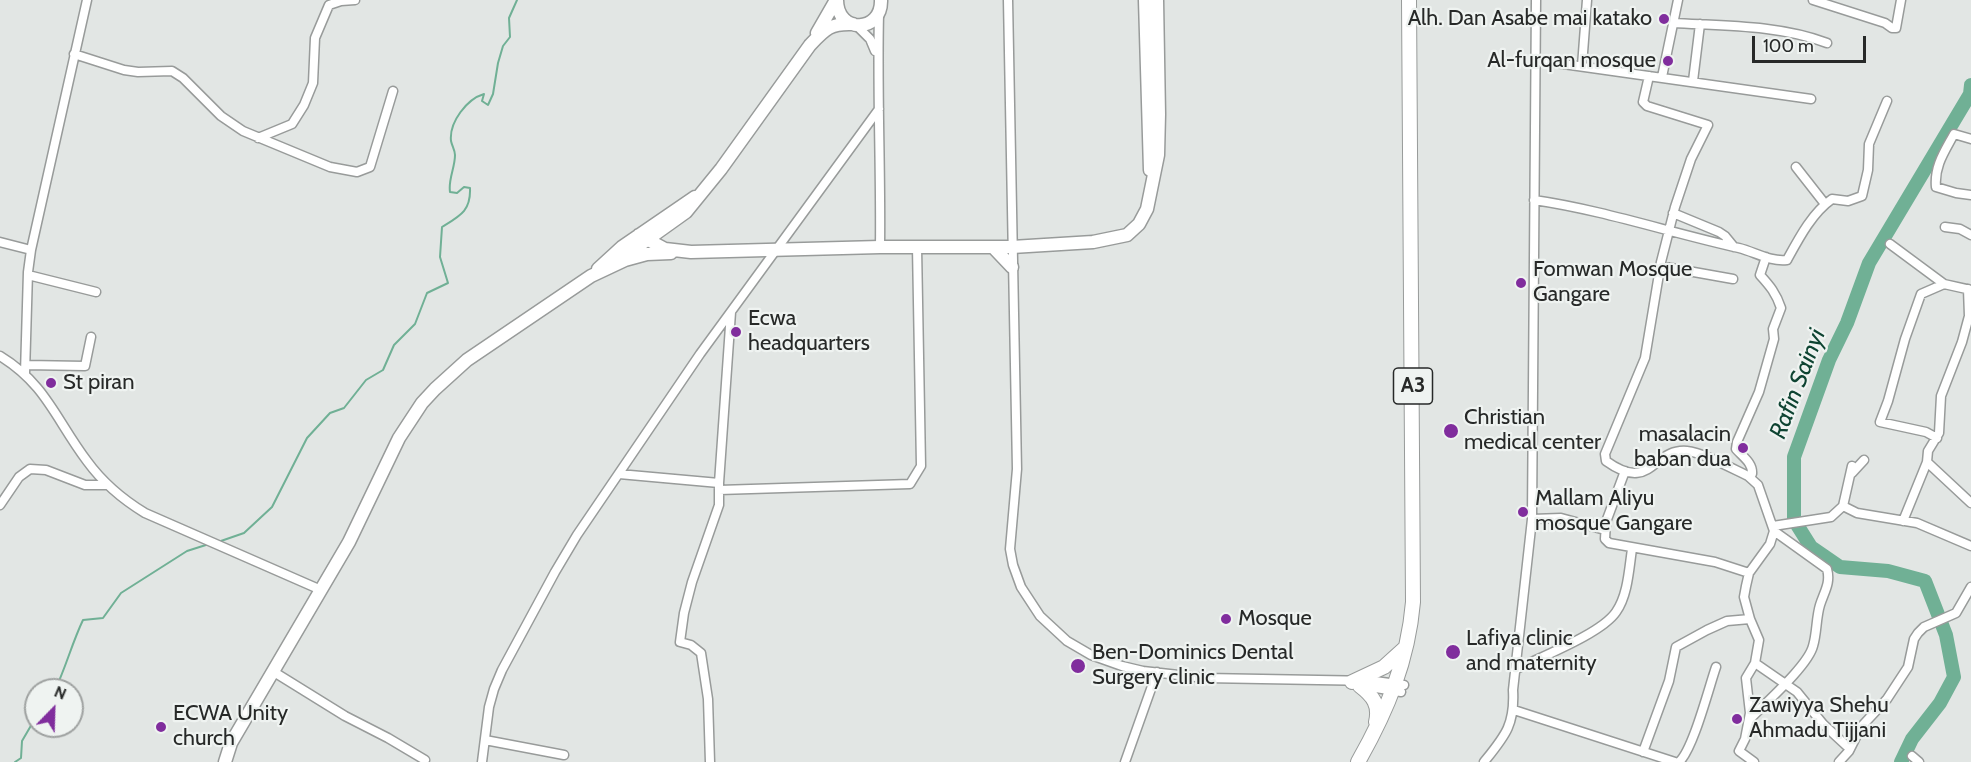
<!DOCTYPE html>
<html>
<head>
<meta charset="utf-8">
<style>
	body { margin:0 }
	#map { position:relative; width:1971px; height:762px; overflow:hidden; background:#e2e6e4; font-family:Cabin,sans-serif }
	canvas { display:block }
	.north { position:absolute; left:24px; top:678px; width:60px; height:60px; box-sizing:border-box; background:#eff3f1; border:2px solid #9fa2a1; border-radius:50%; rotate:23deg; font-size:16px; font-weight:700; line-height:24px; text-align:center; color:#272928 }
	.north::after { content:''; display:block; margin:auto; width:21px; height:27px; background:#802d9d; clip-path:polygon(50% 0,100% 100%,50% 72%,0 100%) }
	.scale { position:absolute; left:1752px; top:36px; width:114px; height:27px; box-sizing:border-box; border:3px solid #272928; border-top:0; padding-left:8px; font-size:18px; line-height:21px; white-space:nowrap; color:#272928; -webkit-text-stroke:4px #eff3f1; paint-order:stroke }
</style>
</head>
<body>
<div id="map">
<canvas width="1971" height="762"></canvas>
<div class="north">N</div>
<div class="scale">100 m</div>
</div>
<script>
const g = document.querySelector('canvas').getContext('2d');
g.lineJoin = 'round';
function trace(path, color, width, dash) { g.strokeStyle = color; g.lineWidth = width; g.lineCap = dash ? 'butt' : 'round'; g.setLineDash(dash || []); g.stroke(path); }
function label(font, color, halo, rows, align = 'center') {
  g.font = font + ' Cabin,sans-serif'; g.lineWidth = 4.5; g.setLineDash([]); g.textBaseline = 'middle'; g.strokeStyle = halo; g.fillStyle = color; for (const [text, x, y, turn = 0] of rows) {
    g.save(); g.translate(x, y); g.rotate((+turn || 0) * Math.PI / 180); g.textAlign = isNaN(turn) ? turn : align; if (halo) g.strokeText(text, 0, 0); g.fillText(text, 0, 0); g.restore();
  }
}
trace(new Path2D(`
	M218,542L244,533L272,507L307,438L330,413L344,408L366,380L383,370L394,345L415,324L427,293L448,283L440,257L442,227C460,216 471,211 470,188L464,187L457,193L450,192C448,179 455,168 455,155C455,150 452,146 451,141C449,122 467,99 484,94L482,101L488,105L493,94L498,63L503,46L510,37L509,18L517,0
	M55,690C66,667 72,643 83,620L103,618L121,593L187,551L209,544
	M15,762L21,758L22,741L36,717`), '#70b095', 2);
trace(new Path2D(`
	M1901,762L1912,739L1940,703L1954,677L1946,635L1925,581L1888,571L1840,567L1811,547L1794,520V457L1829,360L1847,323L1869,263L1970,94L1971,85`), '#70b095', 14);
const minor = new Path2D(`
	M1008,0L1017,469L1010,549L1013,565L1021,587L1040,616L1067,641L1091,655L1122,666L1143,671L1205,678L1375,681L1404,685
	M1813,0L1885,23L1892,28H1896L1901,0
	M879,14C877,92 881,169 880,247
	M1673,23C1725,26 1779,25 1827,43
	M856,25L870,39L875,51
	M74,54L124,70L138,72L172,71L183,78L221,116L243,131L330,167L357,172L370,167L393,91
	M1535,60L1811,99
	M1582,66L1587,0
	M1649,76L1643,102L1647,106L1708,125L1691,159L1675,207L1661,262L1645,358L1605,454L1606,461C1652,494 1652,448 1687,451C1702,452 1733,469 1748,476L1752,474C1753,463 1743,457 1736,449L1737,442L1759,392L1774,339L1773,329L1781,308C1776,293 1770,286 1760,275L1766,257
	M1662,77L1678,0
	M1693,81L1700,24
	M258,138L292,124L304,105L313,83L315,38L329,5L341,1L355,0
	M1971,139L1954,134C1945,151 1934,166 1936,187L1956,193L1971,195
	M1796,167L1825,204
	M1534,200C1603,210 1671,233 1739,248C1755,252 1770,262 1787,260C1799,238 1812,213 1832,199L1848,201L1862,196L1868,170L1869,144L1887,101
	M1673,213L1719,232L1725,236L1734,247
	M1945,227L1960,229L1971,235
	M0,242L31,250
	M1890,244L1944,284L1971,290
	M1660,266L1733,279
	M28,275L96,292
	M0,356C46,384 56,420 87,461C103,483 122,499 145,513L321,590
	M26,365L85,366L91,337
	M25,373L28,272L31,250L87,0
	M1937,438L1926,432L1880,422L1888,401L1905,339L1921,294L1944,284
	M1927,462L1971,503
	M1625,471L1606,522L1605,539L1609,543L1715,562L1749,573
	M1852,473L1864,460
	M619,474L719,483
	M1748,476L1758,485L1774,531L1770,544L1749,573L1746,586L1744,597L1750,619L1759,640L1755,663
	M719,490L910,484L921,466L917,247
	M0,505L19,477L30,469L46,470L85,485H107
	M1843,506L1852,466
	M1532,519L1561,518L1605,530
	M1903,521L1927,462L1928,451L1939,433L1941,396L1962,342L1969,316L1968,289
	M1773,526L1831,517L1843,506L1857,513L1917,523L1971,546
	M1515,670C1540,657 1601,634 1616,612C1628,595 1629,569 1632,549
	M274,672L345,716L388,738L425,760
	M1363,686L1401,692
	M1514,710L1675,762
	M1749,720C1764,704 1808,666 1813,646C1817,633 1816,618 1820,605C1824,592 1831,583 1827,569L1774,531
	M485,740L564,755
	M1643,752L1669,681L1676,647L1707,630L1727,621L1750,619
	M1912,756L1919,762
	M482,762L489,707L494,689L502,670L555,572L577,535L700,354L879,109
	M710,762L708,699L701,653L691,645L680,642L684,613L692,582L719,505V483L731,312
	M1125,762L1157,672
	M1484,762C1505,736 1515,725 1513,690L1532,519L1536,0
	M1679,762C1693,750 1709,687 1716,667
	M1754,762L1739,751L1745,739L1750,713L1746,678L1755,663L1797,692L1823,724L1850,749
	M1839,762L1849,751L1861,727L1887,699L1908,667L1914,639L1918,633L1924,627L1956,613L1971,587`);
const primary = new Path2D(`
	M837,0C837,34 882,33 881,0
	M1145,0L1150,170
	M817,33L836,0
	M639,235L665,249L691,252L880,247H1012L1093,242L1127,235L1139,224L1147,209L1158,155L1159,114L1157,0
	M993,247L1012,267
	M623,257L686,212L721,169L810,45C825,29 830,23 853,24
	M598,269L622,247L695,197
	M225,762L231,743L349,542L399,438L422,403L435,389L467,360L591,276L625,260L647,254L671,253`);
const trunk = new Path2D(`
	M1352,682L1384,667L1405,648
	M1360,686C1373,696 1380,705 1376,722
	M1358,762C1387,711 1408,661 1413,602L1409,0`);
trace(minor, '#989b9a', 11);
trace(primary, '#989b9a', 15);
trace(trunk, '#989b9a', 16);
trace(minor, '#fff', 8);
trace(primary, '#fff', 12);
trace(trunk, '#fff', 14);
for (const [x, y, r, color] of [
	[1664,19,6,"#802d9d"],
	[1668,61,6,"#802d9d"],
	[1521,283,6,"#802d9d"],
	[736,332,6,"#802d9d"],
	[51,383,6,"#802d9d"],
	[1451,431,8,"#802d9d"],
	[1743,448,6,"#802d9d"],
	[1523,512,6,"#802d9d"],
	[1226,619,6,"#802d9d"],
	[1453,652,8,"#802d9d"],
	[1078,666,8,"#802d9d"],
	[1737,719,6,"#802d9d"],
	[161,727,6,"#802d9d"]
]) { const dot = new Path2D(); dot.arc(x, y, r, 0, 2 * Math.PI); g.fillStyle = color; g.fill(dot); trace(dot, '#eff3f1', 2); }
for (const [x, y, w] of [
	[1413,386,39]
]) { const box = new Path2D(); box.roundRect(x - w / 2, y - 18, w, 36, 4.5); g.fillStyle = '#eff3f1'; g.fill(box); trace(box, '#272928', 1.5); }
label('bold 21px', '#272928', null, [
	["A3",1413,386]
]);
label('22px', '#272928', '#eff3f1', [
	["Alh. Dan Asabe mai katako",1652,19,"right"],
	["Al-furqan mosque",1656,61,"right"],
	["Fomwan Mosque",1533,270],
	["Gangare",1533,295],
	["Ecwa",748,319],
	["headquarters",748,344],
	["St piran",63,383],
	["Christian",1464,418],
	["medical center",1464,443],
	["masalacin",1731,435,"right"],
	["baban dua",1731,460,"right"],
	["Mallam Aliyu",1535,499],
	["mosque Gangare",1535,524],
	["Mosque",1238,619],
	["Lafiya clinic",1466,639],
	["and maternity",1466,664],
	["Ben-Dominics Dental",1092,653],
	["Surgery clinic",1092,678],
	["Zawiyya Shehu",1749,706],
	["Ahmadu Tijjani",1749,731],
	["ECWA Unity",173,714],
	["church",173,739]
], 'left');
label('italic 24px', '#0e4432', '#eff3f1', [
	["Rafin Sainyi",1798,384,-69]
]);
</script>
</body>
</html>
